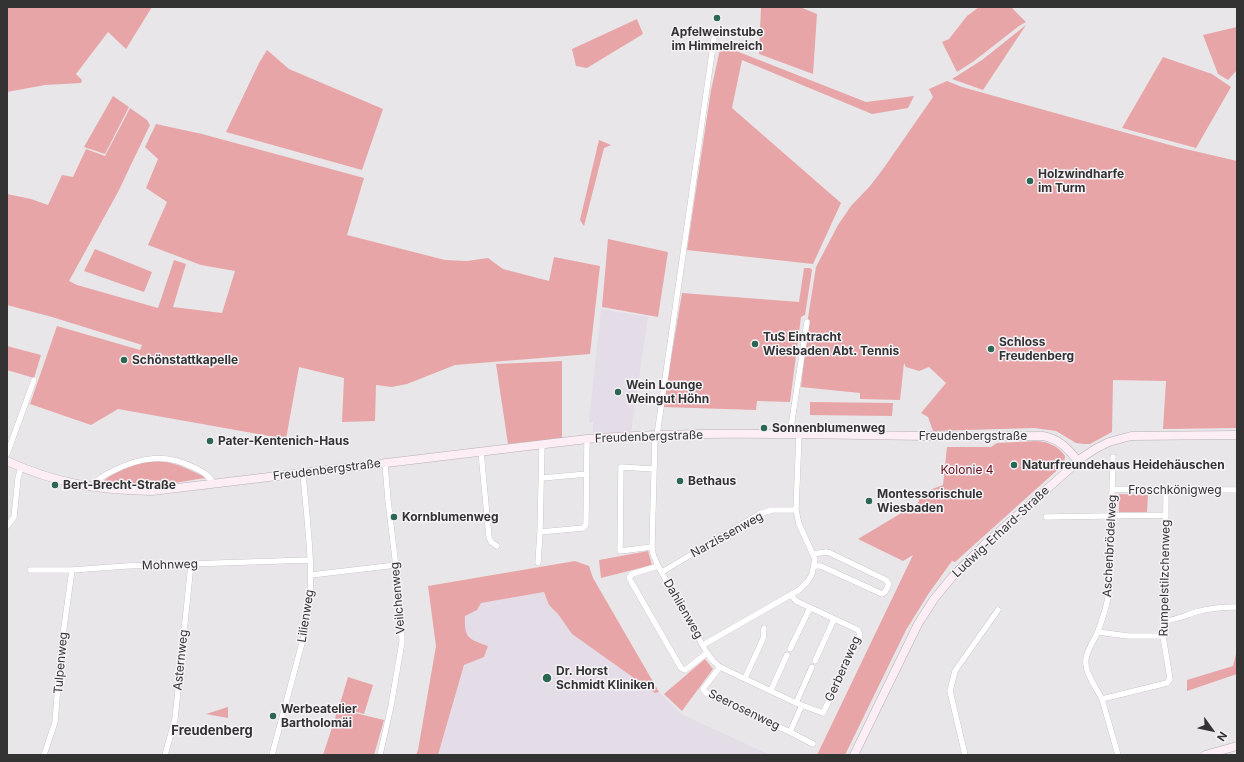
<!DOCTYPE html>
<html>
<head>
<meta charset="utf-8">
<style>
	body { margin:0 }
	#map { position:relative; width:1244px; height:762px; overflow:hidden; background:#e8e6e9; font-family:Inter,sans-serif }
	canvas { display:block }
	.frame { position:absolute; inset:0; border:8px solid #343334; pointer-events:none }
	.north { position:absolute; left:1192px; top:710px; width:40px; height:40px; -webkit-text-stroke:3px #f6f3f7; paint-order:stroke; rotate:123deg; font-size:11px; font-weight:700; line-height:16px; text-align:center; color:#343334 }
	.north::after { content:''; display:block; margin:auto; width:14px; height:18px; background:#343334; clip-path:polygon(50% 0,100% 100%,50% 72%,0 100%) }
</style>
</head>
<body>
<div id="map">
<canvas width="1244" height="762"></canvas>
<div class="frame"></div>
<div class="north">N</div>
</div>
<script>
const g = document.querySelector('canvas').getContext('2d');
g.lineJoin = 'round';
function fillPath(path, color) { g.fillStyle = color; g.fill(path, 'evenodd'); }
function trace(path, color, width, dash) { g.strokeStyle = color; g.lineWidth = width; g.lineCap = dash ? 'butt' : 'round'; g.setLineDash(dash || []); g.stroke(path); }
function label(font, color, halo, rows, align = 'center') {
  g.font = font + ' Inter,sans-serif'; g.lineWidth = 3; g.setLineDash([]); g.textBaseline = 'middle'; g.strokeStyle = halo; g.fillStyle = color; for (const [text, x, y, turn = 0] of rows) {
    g.save(); g.translate(x, y); g.rotate((+turn || 0) * Math.PI / 180); g.textAlign = isNaN(turn) ? turn : align; if (halo) g.strokeText(text, 0, 0); g.fillText(text, 0, 0); g.restore();
  }
}
fillPath(new Path2D(`
	M601,309L648,317L631,432L593,434V422H589Z
	M544,592L549,605L558,614L572,634L655,693L659,692L681,714L770,755H438L464,665L484,657L488,646L472,640L465,631V616L477,610L480,603Z`), '#e4dce7');
fillPath(new Path2D(`
	M7,7H152L126,49L108,32L76,74L82,80L81,83L45,85L7,92Z
	M761,7H800L817,14L813,74L759,54Z
	M979,7H1011L1026,22L1019,26L974,61L957,72L942,42L949,39L967,16Z
	M637,19L643,34L587,68L576,66L572,49Z
	M1026,25L983,90L952,79L982,60Z
	M1237,27V70L1228,80L1218,74L1203,35Z
	M721,45L866,102L914,96L908,108L872,114L742,60L732,108L841,203L813,264L687,250L711,90Z
	M267,50L289,69L383,109L362,170L226,132L259,63Z
	M1163,57L1212,74L1231,87L1196,148L1122,128Z
	M947,81L962,87L1177,147L1237,161V428L1163,429L1166,381L1113,380L1112,432L1090,444H1084L1076,443L1056,431L1034,428L933,431L928,417L921,413L946,383L929,367L919,371L906,367L904,363L900,400L860,399V393L801,387L808,324H807L816,267L838,225L851,206L870,186L883,169L933,97L929,89Z
	M113,96L129,107L105,154L84,147Z
	M130,108L147,120L150,125L118,192L69,281L77,285L158,308L174,260L186,264L173,307L222,313L235,271L201,265L148,245L167,202L146,188L158,159L145,147L156,124L202,134L364,178L347,235L445,260L467,261L488,258L503,269L549,281L554,257L600,266L590,354L455,365L407,384L392,387L376,385L375,421L342,422L344,378L299,367L286,439L118,409L91,425L30,404L57,326L140,350L142,345L52,317L7,305V194L31,199L48,205L62,175L73,177L86,149L105,156Z
	M599,140L611,145L604,148L584,226L580,220Z
	M608,239L668,252L658,317L602,307Z
	M95,249L152,272L144,292L84,271Z
	M804,268H810L812,270L805,315L801,317L790,402L757,401L756,410L663,407L682,293L799,302Z
	M7,346L41,355L34,378L7,370Z
	M562,361V438L508,444L496,364Z
	M810,402L893,403L892,416L810,415Z
	M1036,441C1049,442 1058,446 1065,456L1064,464L955,562L952,561L929,593L906,630L845,755H817L913,555L903,561L858,539L918,503L919,500L916,495L943,485L947,447H991L997,443Z
	M162,461C178,464 192,470 206,478C172,483 135,491 101,483C122,466 134,462 162,461Z
	M1119,494L1148,495L1147,512H1119Z
	M648,551L652,565L601,578L599,560Z
	M575,561L589,566L593,578L659,692L655,693L572,634L558,614L549,605L544,592L481,603L477,610L465,616C464,639 469,639 488,646L484,657L464,665L438,755H416L418,750L436,646L428,586Z
	M1236,654L1237,674L1187,691V680L1233,666Z
	M705,659L713,669L682,711L664,694Z
	M348,677L373,685L364,714L339,707Z
	M228,707V718L206,714Z
	M338,709L384,720L374,755H323Z`), '#e8a5a7');
const street = new Path2D(`
	M790,434L807,322
	M655,435L652,547L653,554L658,566L707,653L713,661L720,667L796,703L823,713L860,635L858,630L796,601L791,595
	M657,435L714,39
	M481,452L489,537L491,542L497,546
	M7,454L34,380
	M542,478L587,474
	M93,488C96,480 103,476 111,472C139,457 166,453 195,468C203,472 210,476 213,484
	M1112,489L1237,490
	M1046,517L1166,515
	M7,526L14,517L18,478L21,467
	M540,532L583,528L586,525L587,439
	M652,547L620,551L621,467L654,469
	M813,554L826,552L830,553L886,580L889,584L885,592L882,594L821,566H814
	M538,563L540,532L542,445
	M658,566L632,574L629,578L681,668L685,670L707,653
	M30,570H72L126,566L310,560
	M662,572L759,514L772,510H796
	M311,575L396,565
	M1165,621C1176,620 1186,615 1196,612C1210,608 1223,607 1237,607
	M1098,632L1128,636H1163
	M703,645L799,590L808,581L812,574L815,559L799,524L796,510L799,434
	M790,649L810,608
	M815,661L834,619
	M720,667L703,689L706,693L713,697L790,732L802,705
	M745,678L763,639L764,628
	M771,690L787,655
	M1102,699C1097,689 1087,676 1086,665C1084,653 1094,642 1098,631C1103,618 1107,606 1109,592L1113,457
	M796,703L812,667
	M790,732L813,744
	M44,755L55,722L61,649L72,570
	M165,755L175,719L191,564
	M272,755L306,628C316,577 307,525 303,473
	M380,755L391,706L402,642L401,609L388,500L385,464
	M965,755L950,691L955,671L998,610
	M1118,755L1102,699L1167,683L1170,679L1163,636L1165,621L1166,490`);
const secondary = new Path2D(`
	M7,461C57,484 98,490 152,491L587,439C705,430 824,435 943,436C976,437 1010,436 1043,436C1060,439 1068,449 1078,461
	M854,755L918,624L934,599L953,576L984,545L1083,457L1095,449L1109,442L1131,436L1237,435
	M1205,755L1237,746`);
trace(street, '#b4b1b5', 6);
trace(secondary, '#b4b1b5', 9);
trace(street, '#fff', 5.5);
trace(secondary, '#fdedf5', 8);
for (const [x, y, r, color] of [
	[717,18,4,"#2b6752"],
	[1030,181,4,"#2b6752"],
	[755,344,4,"#2b6752"],
	[991,349,4,"#2b6752"],
	[124,360,4,"#2b6752"],
	[618,392,4,"#2b6752"],
	[764,428,4,"#2b6752"],
	[210,441,4,"#2b6752"],
	[1014,465,4,"#2b6752"],
	[680,481,4,"#2b6752"],
	[55,485,4,"#2b6752"],
	[869,501,4,"#2b6752"],
	[394,517,4,"#2b6752"],
	[547,678,5,"#2b6752"],
	[273,716,4,"#2b6752"]
]) { const dot = new Path2D(); dot.arc(x, y, r, 0, 2 * Math.PI); g.fillStyle = color; g.fill(dot); trace(dot, '#f6f3f7', 1.5); }
label('bold 12px', '#343334', '#f6f3f7', [
	["Apfelweinstube",717,32,"center"],
	["im Himmelreich",717,46,"center"],
	["Holzwindharfe",1038,174],
	["im Turm",1038,188],
	["TuS Eintracht",763,337],
	["Wiesbaden Abt. Tennis",763,351],
	["Schloss",999,342],
	["Freudenberg",999,356],
	["Schönstattkapelle",132,360],
	["Wein Lounge",626,385],
	["Weingut Höhn",626,399],
	["Sonnenblumenweg",772,428],
	["Pater-Kentenich-Haus",218,441],
	["Naturfreundehaus Heidehäuschen",1022,465],
	["Bethaus",688,481],
	["Bert-Brecht-Straße",63,485],
	["Montessorischule",877,494],
	["Wiesbaden",877,508],
	["Kornblumenweg",402,517],
	["Dr. Horst",556,671],
	["Schmidt Kliniken",556,685],
	["Werbeatelier",281,709],
	["Bartholomäi",281,723]
], 'left');
label('12px', '#343334', '#f6f3f7', [
	["Freudenbergstraße",973,436],
	["Freudenbergstraße",649,437,-2],
	["Freudenbergstraße",327,470,-7],
	["Froschkönigweg",1175,490],
	["Ludwig-Erhard-Straße",1001,532,-43],
	["Narzissenweg",727,535,-29],
	["Aschenbrödelweg",1110,546,-87],
	["Mohnweg",170,565,-2],
	["Rumpelstilzchenweg",1165,578,-89],
	["Veilchenweg",398,598,-95],
	["Dahlienweg",683,609,60],
	["Lilienweg",306,616,-81],
	["Asternweg",181,660,-84],
	["Tulpenweg",61,663,-85],
	["Gerberaweg",843,669,-66],
	["Seerosenweg",744,710,26]
]);
label('12px', '#64101f', '#f6f3f7', [
	["Kolonie 4",967,470]
]);
label('bold 13px', '#343334', '#f6f3f7', [
	["Freudenberg",212,731]
]);
</script>
</body>
</html>
